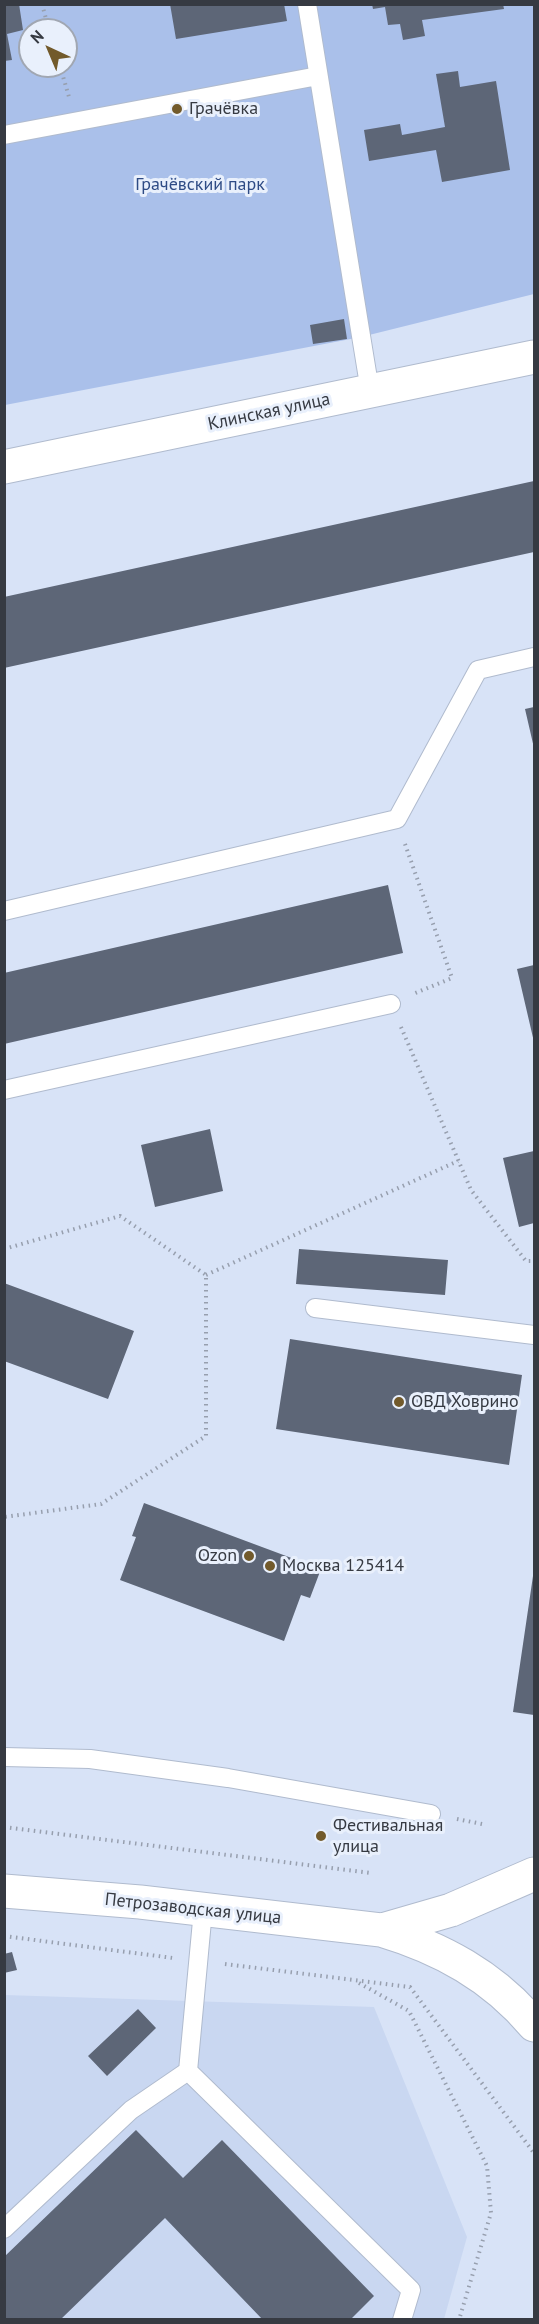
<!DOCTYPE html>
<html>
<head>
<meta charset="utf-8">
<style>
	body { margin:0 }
	#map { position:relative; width:539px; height:2324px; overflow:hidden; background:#d8e3f7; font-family:"PT Sans",sans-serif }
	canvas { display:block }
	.frame { position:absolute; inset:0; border:6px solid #363a42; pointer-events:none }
	.north { position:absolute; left:18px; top:18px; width:60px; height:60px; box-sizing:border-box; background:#e9f0fc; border:2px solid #a1a7b2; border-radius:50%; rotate:316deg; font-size:16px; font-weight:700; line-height:24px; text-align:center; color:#363a42 }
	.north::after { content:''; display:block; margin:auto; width:21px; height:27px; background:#725a2b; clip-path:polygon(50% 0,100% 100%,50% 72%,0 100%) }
</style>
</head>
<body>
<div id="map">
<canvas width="539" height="2324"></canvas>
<div class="frame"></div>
<div class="north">N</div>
</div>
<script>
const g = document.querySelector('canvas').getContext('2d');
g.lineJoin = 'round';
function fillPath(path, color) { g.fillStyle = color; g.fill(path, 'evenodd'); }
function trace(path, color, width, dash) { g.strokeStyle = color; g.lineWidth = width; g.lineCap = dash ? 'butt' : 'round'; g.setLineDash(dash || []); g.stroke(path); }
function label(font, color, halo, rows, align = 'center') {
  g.font = font + ' "PT Sans",sans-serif'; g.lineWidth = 6; g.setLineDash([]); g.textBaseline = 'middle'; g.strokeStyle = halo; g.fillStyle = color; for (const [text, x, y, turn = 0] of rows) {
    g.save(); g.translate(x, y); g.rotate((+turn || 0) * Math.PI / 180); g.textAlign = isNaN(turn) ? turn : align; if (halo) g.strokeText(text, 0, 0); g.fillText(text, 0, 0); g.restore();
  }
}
fillPath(new Path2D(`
	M5,1995L374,2007L467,2237L444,2319L5,2320Z`), '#c9d7f1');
fillPath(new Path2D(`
	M5,5H534V294L361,337L5,405ZM30,30H66V66H30Z`), '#aac0ea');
fillPath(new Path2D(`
	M4,4H19L23,30L7,34L12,60L4,61Z
	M170,4H284L287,21L176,39Z
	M372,4H503L504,9L422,20L425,36L403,40L400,24L388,25L385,7L373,9Z
	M458,71L460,87L496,81L510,170L442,182L436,150L369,161L364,130L400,124L402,135L445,127L436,74Z
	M344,319L347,339L313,344L310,325Z
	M534,481V552L4,668V597Z
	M534,707V748L525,709Z
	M388,885L403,953L4,1044V973Z
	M534,965V1042L517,969Z
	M210,1129L223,1191L155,1207L141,1145Z
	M534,1151V1223L519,1227L503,1158Z
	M299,1249L448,1260L445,1295L296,1284Z
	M4,1283L134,1331L108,1399L4,1361Z
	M290,1339L522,1375L509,1465L276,1429Z
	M144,1503L321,1569L310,1598L301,1595L284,1641L120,1580L136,1537L132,1536Z
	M533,1576H534V1715L513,1712Z
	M12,1952L17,1970L4,1973V1954Z
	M138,2009L156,2028L107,2076L88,2056Z
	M136,2130L183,2178L222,2140L374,2296L350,2320H263L165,2218L60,2320H4V2257Z`), '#5d6677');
const service = new Path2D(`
	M307,4L370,391
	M4,135L318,76
	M4,911L397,819L478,670L534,657
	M4,1090L391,1004
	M315,1308L534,1335
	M4,1757L90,1759L228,1778L431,1814
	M188,2071L411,2290L402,2320
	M188,2071L203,1910
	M4,2229L131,2110L188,2071`);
const tertiary = new Path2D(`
	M4,467L534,357`);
const secondary = new Path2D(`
	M4,1891L140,1902L381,1930C441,1948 493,1976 534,2025
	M382,1930L451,1910L534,1874`);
trace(service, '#b0bbce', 20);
trace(tertiary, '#b0bbce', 35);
trace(secondary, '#b0bbce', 35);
trace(new Path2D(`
	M42,4L49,30
	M60,66L69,97
	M405,844L452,978L413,994
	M401,1027L471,1190L526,1261H534
	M4,1249L120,1216L206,1275V1436L101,1504L4,1517
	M206,1275L458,1161
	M457,1819L482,1824
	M4,1827L371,1873
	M4,1936L173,1958
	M225,1964L410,1987L534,2153
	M359,1983L409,2011L487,2166L491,2213L459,2320`), '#979fae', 4, [1.5, 4.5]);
trace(service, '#fff', 18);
trace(tertiary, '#fff', 33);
trace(secondary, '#fff', 33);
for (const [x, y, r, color] of [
	[177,109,6,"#725a2b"],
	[399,1402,6,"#725a2b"],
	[249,1556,6,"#725a2b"],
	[270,1566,6,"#725a2b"],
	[321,1836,6,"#725a2b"]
]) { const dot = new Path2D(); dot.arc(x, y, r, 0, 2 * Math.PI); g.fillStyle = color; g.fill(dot); trace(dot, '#e9f0fc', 2); }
label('18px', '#363a42', '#e9f0fc', [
	["Грачёвка",189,109],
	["ОВД Ховрино",411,1402],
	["Ozon",237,1556,"right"],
	["Москва 125414",282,1566],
	["Фестивальная",333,1826],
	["улица",333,1847]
], 'left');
label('18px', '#2e4b85', '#e9f0fc', [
	["Грачёвский парк",200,185]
]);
label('18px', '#363a42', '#e9f0fc', [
	["Клинская улица",269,412,-12],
	["Петрозаводская улица",193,1909,6]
]);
</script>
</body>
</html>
